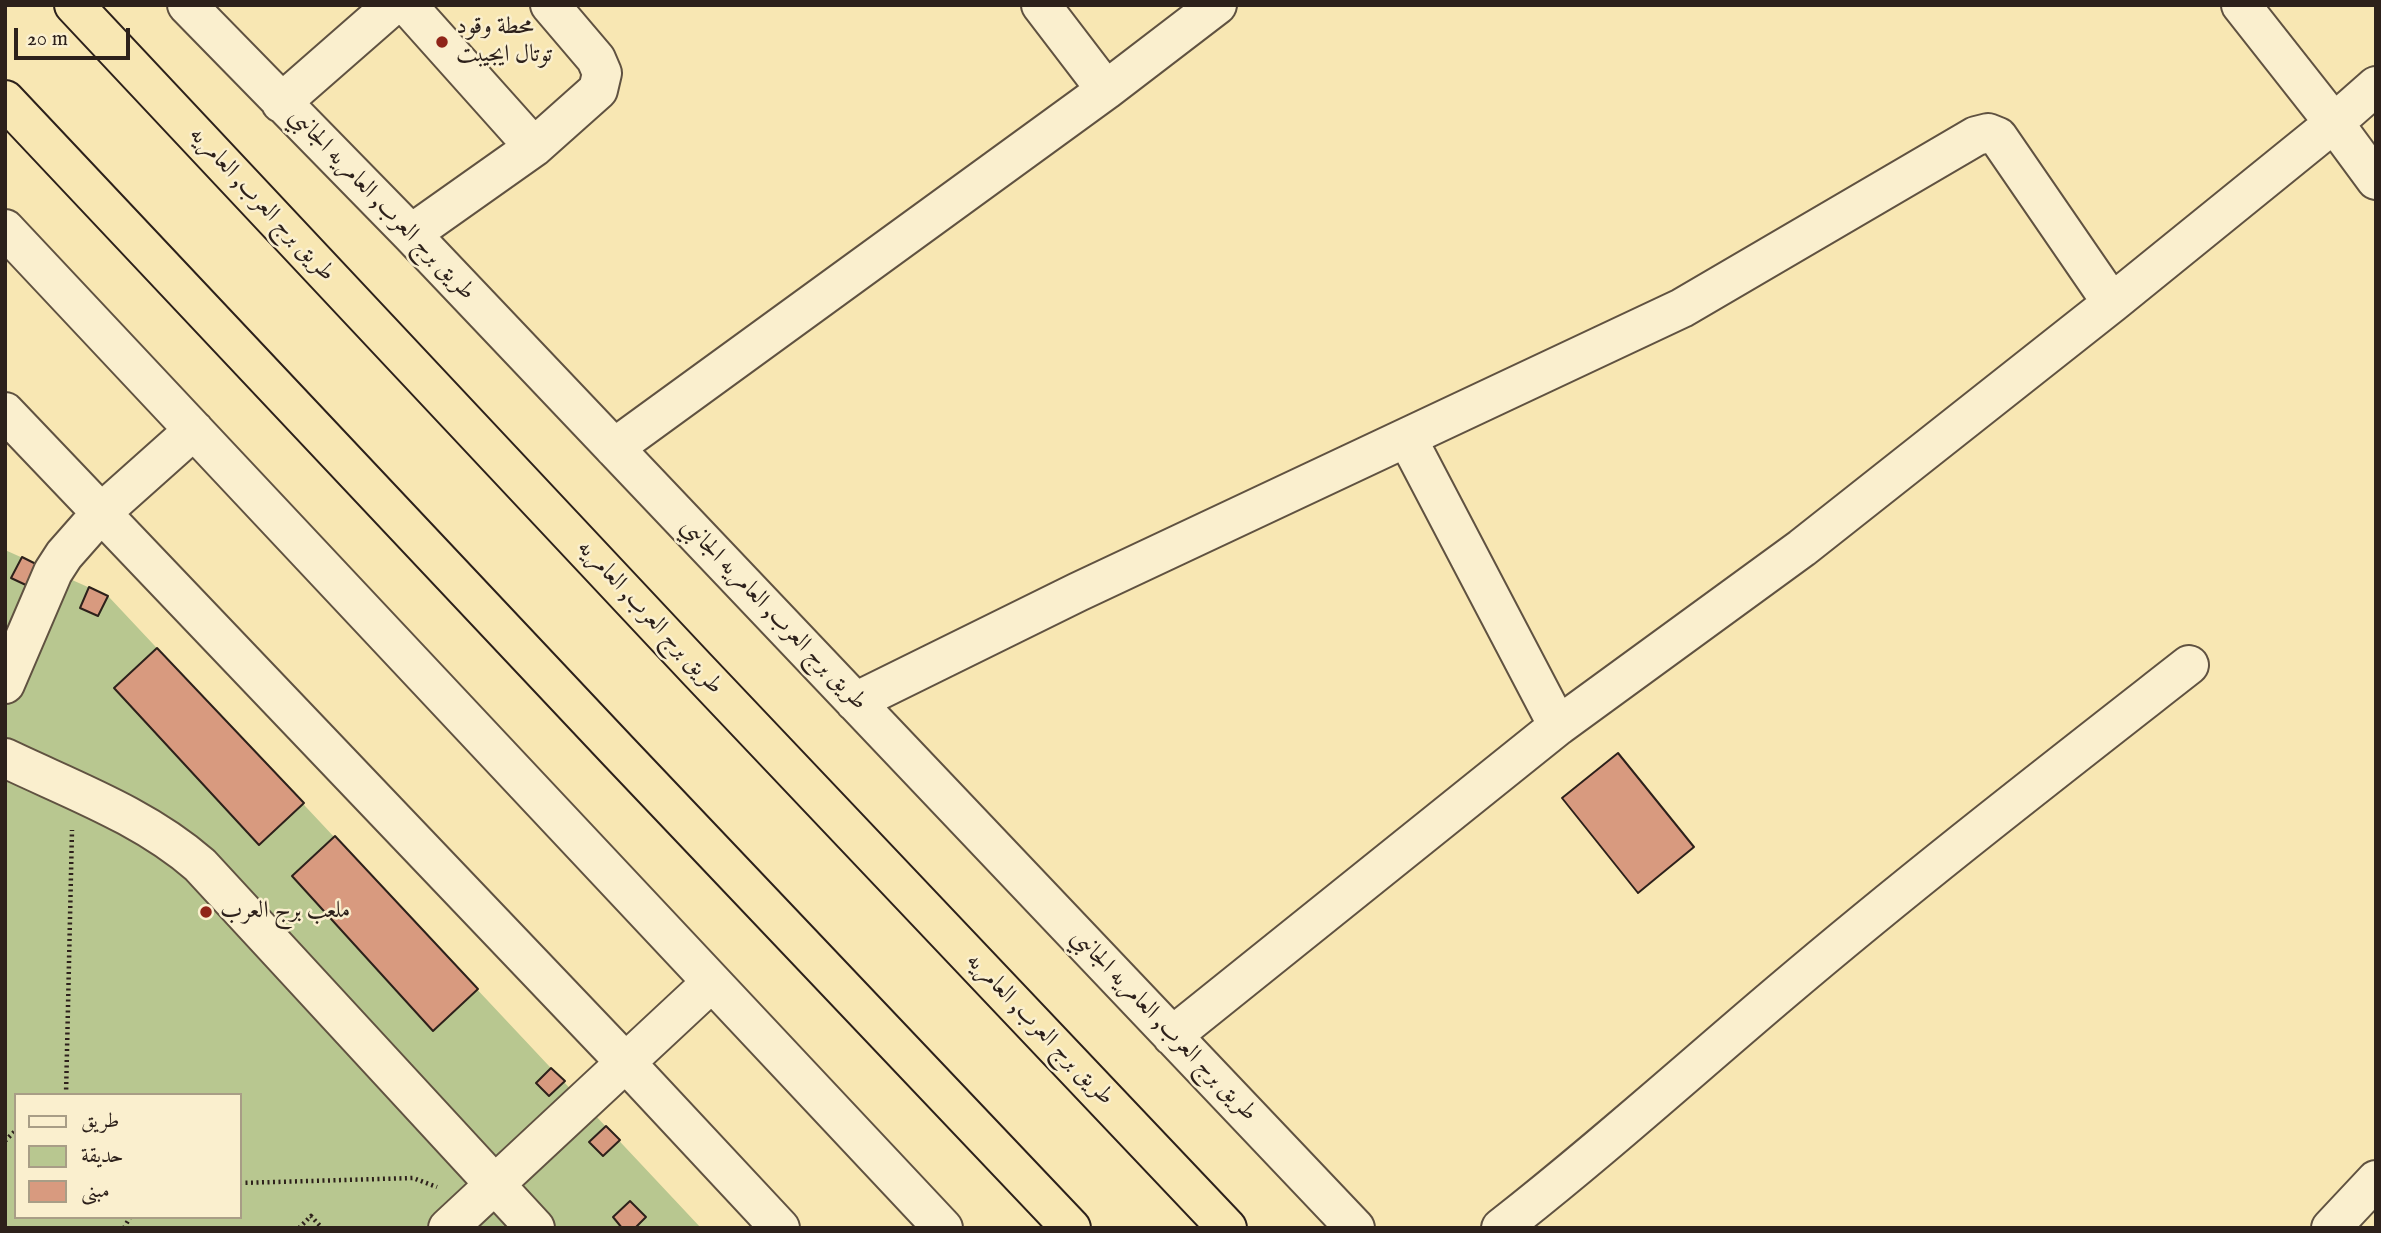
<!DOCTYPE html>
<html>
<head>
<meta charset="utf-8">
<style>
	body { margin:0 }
	#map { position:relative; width:2381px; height:1233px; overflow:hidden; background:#f8e7b3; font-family:"IM FELL English",Amiri,serif }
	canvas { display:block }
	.frame { position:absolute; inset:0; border:7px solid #2d211b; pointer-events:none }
	.legend { position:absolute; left:14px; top:1093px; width:228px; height:126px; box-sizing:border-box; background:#faefce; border:2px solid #a89d86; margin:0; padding:9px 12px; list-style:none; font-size:21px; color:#2d211b }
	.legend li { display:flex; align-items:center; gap:14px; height:35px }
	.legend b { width:35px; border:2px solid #a89d86 }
	.scale { position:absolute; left:14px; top:28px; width:116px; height:32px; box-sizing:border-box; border:4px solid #2d211b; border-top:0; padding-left:9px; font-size:21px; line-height:24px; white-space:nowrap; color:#2d211b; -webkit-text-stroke:5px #faefce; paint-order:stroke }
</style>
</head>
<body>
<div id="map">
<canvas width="2381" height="1233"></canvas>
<div class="frame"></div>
<ul class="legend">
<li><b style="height:9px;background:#faefce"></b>طريق</li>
<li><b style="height:19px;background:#b8c790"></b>حديقة</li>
<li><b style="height:19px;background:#d89a7f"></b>مبنى</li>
</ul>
<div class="scale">20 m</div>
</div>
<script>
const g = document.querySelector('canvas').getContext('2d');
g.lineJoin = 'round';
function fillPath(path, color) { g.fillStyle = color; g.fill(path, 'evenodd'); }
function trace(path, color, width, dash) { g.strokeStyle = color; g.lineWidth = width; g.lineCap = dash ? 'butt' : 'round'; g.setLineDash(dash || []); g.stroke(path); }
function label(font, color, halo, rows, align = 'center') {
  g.font = font + ' "IM FELL English",Amiri,serif'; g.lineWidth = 5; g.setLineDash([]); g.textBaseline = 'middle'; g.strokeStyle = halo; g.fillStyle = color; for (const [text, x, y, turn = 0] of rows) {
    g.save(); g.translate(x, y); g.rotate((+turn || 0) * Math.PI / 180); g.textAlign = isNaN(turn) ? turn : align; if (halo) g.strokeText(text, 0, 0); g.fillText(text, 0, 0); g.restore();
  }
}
fillPath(new Path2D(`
	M5,550L108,596L701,1228H5ZM16,1095H240V1217H16Z`), '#b8c790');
const building = new Path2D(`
	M22,557L38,565L28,586L11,578Z
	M89,587L108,596L98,616L80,608Z
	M157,648L304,803L259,845L114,688Z
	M1618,753L1694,847L1638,893L1562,798Z
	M335,836L478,989L433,1031L292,876Z
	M551,1068L565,1081L549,1096L536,1083Z
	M606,1126L620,1140L603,1156L589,1142Z
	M630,1201L646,1217L635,1228H622L613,1217Z`);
fillPath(building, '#d89a7f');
trace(building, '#2d211b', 2);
const minor = new Path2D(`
	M187,5L411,234L1355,1228
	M407,5L534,147
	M1041,5L1106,90
	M2241,5L2334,123L2376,180
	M281,103L393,5
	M5,229L943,1228
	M411,234L534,147L598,90L602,73L596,59L550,5
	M5,412L626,1063L780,1228
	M1407,438L1558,726
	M614,448L1106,90L1217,5
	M5,684L53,572L64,555L101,513L194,430
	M855,702L1078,592L1682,308L1976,136L1988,133L1998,137L2112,303
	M5,758C72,790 144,816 200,865L535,1228
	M1172,1036L1558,726L1802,548L2112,303L2334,123L2376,86
	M448,1228L712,982
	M1501,1228C1597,1153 1688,1071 1780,993C1913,880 2051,773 2189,665
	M2331,1228L2376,1180`);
const highway = new Path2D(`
	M74,5L696,668L1227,1228
	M5,100L619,752L1071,1228`);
trace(minor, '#605241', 42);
trace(highway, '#2d211b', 42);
trace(new Path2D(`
	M66,1095L72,830
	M5,1141L16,1130
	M240,1183L413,1178L437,1187
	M124,1228L130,1217
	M299,1228L311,1216L322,1228`), '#2d211b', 4.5, [2, 3.5]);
trace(minor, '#faefce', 38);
trace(highway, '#f8e7b3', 38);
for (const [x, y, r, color] of [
	[442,42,7,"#8f2418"],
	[206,912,7,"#8f2418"]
]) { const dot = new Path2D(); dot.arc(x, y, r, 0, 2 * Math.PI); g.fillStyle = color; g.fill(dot); trace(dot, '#faefce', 2.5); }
label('24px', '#2d211b', '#faefce', [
	["محطة وقود",456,28],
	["توتال ايجيبت",456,56],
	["ملعب برج العرب",220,912]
], 'left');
label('24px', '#2d211b', '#faefce', [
	["طريق برج العرب, العامريه",261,205,47],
	["طريق برج العرب, العامريه الجانبي",381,205,46],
	["طريق برج العرب, العامريه الجانبي",773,615,46],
	["طريق برج العرب, العامريه",649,618,47],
	["طريق برج العرب, العامريه الجانبي",1163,1026,46],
	["طريق برج العرب, العامريه",1039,1030,46]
]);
</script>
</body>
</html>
